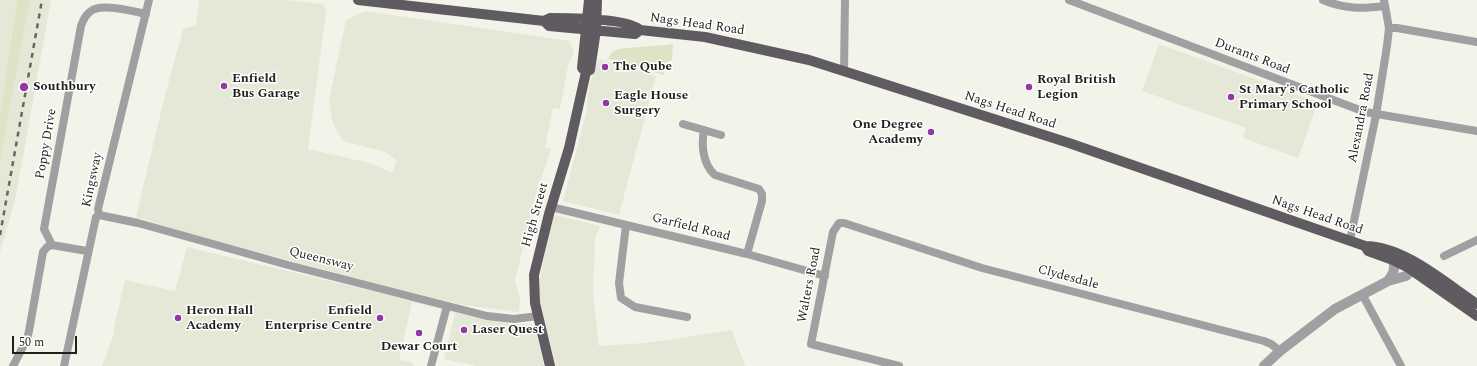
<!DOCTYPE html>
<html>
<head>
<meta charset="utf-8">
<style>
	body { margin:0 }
	#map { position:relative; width:1477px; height:366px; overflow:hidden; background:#f2f4e9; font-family:Spectral,serif }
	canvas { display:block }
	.scale { position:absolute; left:12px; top:336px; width:65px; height:18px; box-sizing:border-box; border:2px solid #1f201c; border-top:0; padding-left:5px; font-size:12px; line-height:14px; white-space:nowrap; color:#1f201c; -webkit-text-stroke:3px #fff; paint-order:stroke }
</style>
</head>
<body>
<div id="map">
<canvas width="1477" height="366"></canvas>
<div class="scale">50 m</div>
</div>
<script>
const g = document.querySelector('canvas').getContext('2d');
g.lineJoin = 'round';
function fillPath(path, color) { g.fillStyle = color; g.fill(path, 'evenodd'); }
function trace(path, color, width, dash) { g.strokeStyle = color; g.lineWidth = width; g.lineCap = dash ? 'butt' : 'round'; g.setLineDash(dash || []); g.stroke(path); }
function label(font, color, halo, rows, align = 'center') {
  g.font = font + ' Spectral,serif'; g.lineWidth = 3; g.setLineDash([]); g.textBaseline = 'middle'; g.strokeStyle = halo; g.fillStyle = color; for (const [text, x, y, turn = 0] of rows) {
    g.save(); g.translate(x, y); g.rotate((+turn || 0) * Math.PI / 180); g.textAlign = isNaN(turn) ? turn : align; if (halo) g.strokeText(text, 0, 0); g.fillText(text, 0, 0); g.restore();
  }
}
fillPath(new Path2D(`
	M0,0H17L0,115Z
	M30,0H51L16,196L0,253V161Z
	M199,0H288L322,4L325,7L326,12L308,149L370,163L392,173L397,161L385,152L343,141L333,124L329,100L346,20L365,11L569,41L574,52L568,66L560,109L553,108L545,148L551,149L537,190L515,281L520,299L519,312L464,305L390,287L190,234L136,217L163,103L183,29L196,25Z
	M1159,44L1318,102L1298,158L1243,138L1246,128L1142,91Z
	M599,59L656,76L619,215L563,201L586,114L589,85Z
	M551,214L600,226L595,239L593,293L599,346L646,343L732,330L745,366H556L538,293Z
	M187,247L401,298L432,302L510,324H531L535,327L544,366H476L444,359L455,313L412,302L399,360L411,362L415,366H102L115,331H113L125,280L175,291Z`), '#e5e8d6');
fillPath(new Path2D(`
	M17,0H30L0,161V115Z
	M673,44L672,60L665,63L664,75L608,59C609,57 611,53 613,51C619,47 662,46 673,44Z`), '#dde3c4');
trace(new Path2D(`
	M1069,0L1365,112L1477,131
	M1323,0C1345,9 1361,9 1385,6
	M1389,28H1397L1477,42
	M844,71L845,0
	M683,124L721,135
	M704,130C701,145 703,165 715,175L759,189L762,194V201L747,254
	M551,207L747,254L825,276
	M99,215L138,223L288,265L487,316L514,319L538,316
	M99,215L98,209L149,0
	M626,225L619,283L621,298L635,307L687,317
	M1350,240L1376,115L1387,46L1389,28L1384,0
	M52,245L44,229L81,26C83,20 85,15 91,11C101,3 133,11 146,14
	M1444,256L1477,240
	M1362,294L1401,366
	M13,366L27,339L29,331L43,252L47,247L52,245L87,251
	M64,366L96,217L99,215
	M431,366L447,306
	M899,366L811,344L833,232L839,223H844L982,268L1264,341L1271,344L1280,351`), '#a29fa2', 8);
trace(new Path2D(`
	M1388,281C1393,274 1396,269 1393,260
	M1264,366L1280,351L1335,309L1388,281L1406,276L1411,271`), '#a29fa2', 10);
trace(new Path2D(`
	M358,0L544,21L550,18C569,18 628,18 640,30L705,37L809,60L1069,143L1365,246C1404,246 1445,283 1477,304
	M544,21L549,26L635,34L640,30
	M586,72L582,68L589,0
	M1365,246L1368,251L1393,260L1407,267L1477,316
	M550,366L535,303L534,275L549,214L569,148L586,72L590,70L596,30L597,0`), '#605a61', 10);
trace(new Path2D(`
	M0,235L42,0`), '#666761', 2.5, [5, 5]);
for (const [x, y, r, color] of [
	[605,67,4,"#9338a3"],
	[224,86,4,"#9338a3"],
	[24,87,5,"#9338a3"],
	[1029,87,4,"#9338a3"],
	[1231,97,4,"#9338a3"],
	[606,103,4,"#9338a3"],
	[931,132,4,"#9338a3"],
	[178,318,4,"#9338a3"],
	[380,318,4,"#9338a3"],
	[464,330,4,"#9338a3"],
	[419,333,4,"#9338a3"]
]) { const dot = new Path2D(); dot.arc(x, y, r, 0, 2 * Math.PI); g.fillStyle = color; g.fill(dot); trace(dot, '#fff', 1.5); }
label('13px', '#1f201c', '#fff', [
	["Nags Head Road",697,25,8],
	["Durants Road",1252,57,21],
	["Nags Head Road",1010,111,18],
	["Alexandra Road",1362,118,-79],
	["Poppy Drive",47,144,-80],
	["Kingsway",93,180,-78],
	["High Street",536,215,-74],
	["Nags Head Road",1317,216,19],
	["Garfield Road",691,228,14],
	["Queensway",321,260,14],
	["Clydesdale",1068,278,15],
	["Walters Road",810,285,-79]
]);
label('bold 13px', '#1f201c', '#fff', [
	["The Qube",613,67],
	["Enfield",232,79],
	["Bus Garage",232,94],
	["Royal British",1037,80],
	["Legion",1037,95],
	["Southbury",33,87],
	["St Mary's Catholic",1239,90],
	["Primary School",1239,105],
	["Eagle House",614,96],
	["Surgery",614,111],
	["One Degree",923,125,"right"],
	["Academy",923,140,"right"],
	["Heron Hall",186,311],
	["Academy",186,326],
	["Enfield",372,311,"right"],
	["Enterprise Centre",372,326,"right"],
	["Laser Quest",472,330],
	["Dewar Court",419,347,"center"]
], 'left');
</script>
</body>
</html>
